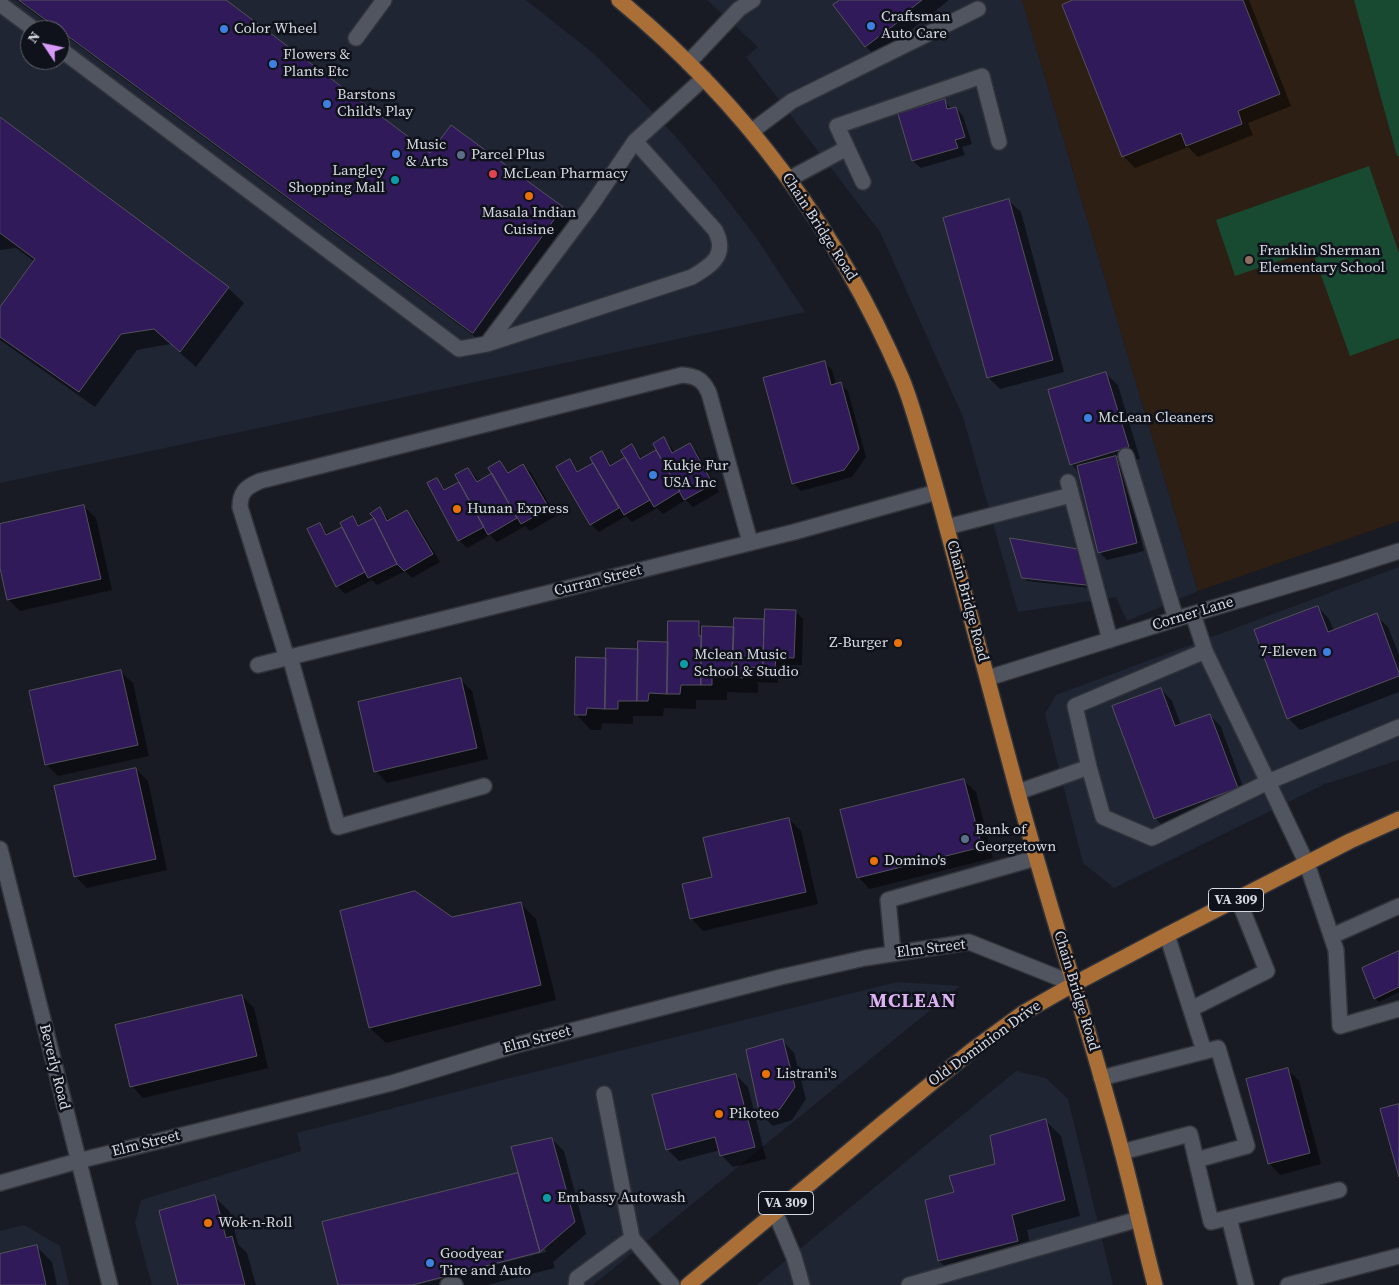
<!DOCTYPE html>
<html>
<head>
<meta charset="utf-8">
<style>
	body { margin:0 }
	#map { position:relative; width:1399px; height:1285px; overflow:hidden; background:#181b24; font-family:"Source Serif 4",serif }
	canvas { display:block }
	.north { position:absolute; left:20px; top:20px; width:50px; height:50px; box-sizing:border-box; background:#0f121b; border:1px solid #5f6269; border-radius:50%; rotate:304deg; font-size:14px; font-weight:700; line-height:20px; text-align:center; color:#d6d9df }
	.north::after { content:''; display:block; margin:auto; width:18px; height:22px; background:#d89af8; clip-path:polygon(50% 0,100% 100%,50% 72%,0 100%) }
</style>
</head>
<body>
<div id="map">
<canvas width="1399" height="1285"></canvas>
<div class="north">N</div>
</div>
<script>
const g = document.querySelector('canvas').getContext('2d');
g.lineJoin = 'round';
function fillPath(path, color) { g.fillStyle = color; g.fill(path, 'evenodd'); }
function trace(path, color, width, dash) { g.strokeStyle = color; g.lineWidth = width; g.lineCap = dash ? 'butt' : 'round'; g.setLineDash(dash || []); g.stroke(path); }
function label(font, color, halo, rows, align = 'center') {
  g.font = font + ' "Source Serif 4",serif'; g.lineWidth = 5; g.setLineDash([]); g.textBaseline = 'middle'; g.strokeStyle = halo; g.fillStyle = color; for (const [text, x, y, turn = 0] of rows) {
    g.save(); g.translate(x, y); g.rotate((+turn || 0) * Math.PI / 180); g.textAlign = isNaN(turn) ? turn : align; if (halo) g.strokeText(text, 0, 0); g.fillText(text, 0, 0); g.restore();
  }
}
fillPath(new Path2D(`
	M0,0H526L593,53L639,98L675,136L716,185L755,236L805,312L0,483ZM30,30H60V60H30Z
	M707,0H1022L1198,591L1127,621L1116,597L1018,612L963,417L880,232L746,57L758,47Z
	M1399,567V760L1325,784L1114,888L1083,863L1045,714L1056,695Z
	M897,982L960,986L593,1285H152L135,1223L141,1200L301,1151L297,1133L498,1081Z
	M1016,1071L1046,1078L1068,1099L1113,1285H756Z
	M24,1225L60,1246L69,1285H0V1231Z`), '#1f2533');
fillPath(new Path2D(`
	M1022,0H1399V521L1198,591Z`), '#2d1f13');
fillPath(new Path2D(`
	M1354,0H1399V156H1397Z
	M1369,166L1399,253V338L1350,356L1312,250L1235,276L1216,220Z`), '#184931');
fillPath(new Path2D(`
	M16,0H224L431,154L451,126L562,208L574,220L485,344L60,32V30H57Z
	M842,0H949L911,30L913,32L878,58L866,47L835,5Z
	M1077,0H1249L1291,106L1248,123L1253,135L1198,157L1188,147L1135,168L1123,156Z
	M944,101L952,109L956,108L963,116L972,144L962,147L965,155L921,168L913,161L900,115Z
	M0,119L228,288L244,303L196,367L170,344L137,350L95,407L0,340V309L35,262L16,248L0,250Z
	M1009,201L1021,212L1064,372L1000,389L989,378L945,219Z
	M824,362L832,370L836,385L840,384L848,391L866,457L852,477L801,491L793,483Z
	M1106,374L1118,385L1140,459L1123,464L1144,551L1107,560L1099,552L1080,473L1071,464Z
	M664,439L671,447L675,453L690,444L697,452L719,492L693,507L686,500L663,514L657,508L632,522L626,516L599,532L591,524L569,461L579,472L594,464L602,453L609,461L612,466L627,457L631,446L639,454L642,459L657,450Z
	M500,462L510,473L523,466L531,473L556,516L530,531L525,526L497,542L490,535L467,548L459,540L437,479L446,490L460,482L468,469L476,477L479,482L494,474Z
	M84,506L96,518L112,590L20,611L9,600L0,562V525Z
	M380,509L390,521L406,511L414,519L440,562L412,578L405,571L377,585L372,580L345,594L337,586L320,524L329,535L344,527L353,518L361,526L376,518Z
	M1088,555L1098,589L1027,581L1023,577Z
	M1318,607L1329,619L1334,631L1376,615L1388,627L1399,655V692L1300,730L1288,718Z
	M795,611L803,619L802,665H783V675H778V683L758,682V693L727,692V700H696V709L664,708L663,716H633V724L602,723L601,730H591L576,714L607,659L669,644L699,623L703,627L735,628L764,620L766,622Z
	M121,672L133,683L149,756L58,776L46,764Z
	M460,679L472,691L488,759L387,783L376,771Z
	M1161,689L1172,701L1181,725L1210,715L1221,727L1248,800L1167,830L1155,818Z
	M136,769L148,781L167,870L87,888L75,876Z
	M964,781L976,792L993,858L870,889L858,877Z
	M789,819L801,831L818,904L703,931L692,919L683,885L713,878Z
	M521,904L536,919L556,1000L386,1043L370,1028L452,919Z
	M1399,952V992L1379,1002L1375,998Z
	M242,996L254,1008L268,1068L143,1098L132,1086Z
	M783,1041L794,1053L806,1099L792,1120L773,1126L761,1114Z
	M1287,1069L1299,1081L1321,1164L1280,1175L1269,1163Z
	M736,1075L748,1087L766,1159L733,1167L721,1155L720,1150L679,1161L667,1149Z
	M1046,1121L1061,1136L1080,1216L1027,1230L1033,1257L955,1276L939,1261L956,1193L997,1165Z
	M552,1139L564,1151L586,1234L553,1262L555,1268L487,1285H417L546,1252V1249L407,1285H339L517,1174L521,1178Z
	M215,1197L230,1212L238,1244L247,1253L256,1285H179Z
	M36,1246L52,1262L57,1285H0V1255Z`), '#0007');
const building = new Path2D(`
	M19,0H226L430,153L451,125L563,207L473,333Z
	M840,0H922L900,17L902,19L865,47L833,5Z
	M1073,0H1243L1280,94L1238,111L1242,124L1186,146L1181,133L1122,157L1062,5Z
	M945,99L947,109L956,107L965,137L955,140L958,148L912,161L898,114Z
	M0,117L229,287L180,352L154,329L121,334L79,392L0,337V307L35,259L0,233Z
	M1009,199L1053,360L987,378L943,218Z
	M825,361L831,385L841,382L859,449L844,470L792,484L763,378Z
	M1106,372L1129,447L1070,465L1048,390Z
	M664,437L672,453L690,443L713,484L684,500L653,444Z
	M632,444L640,459L656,450L680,491L654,507L621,451Z
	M602,451L610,466L625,457L650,500L624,515L590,458Z
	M1116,456L1137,543L1098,553L1077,466Z
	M570,459L577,472L593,463L619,508L590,525L556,467Z
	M500,461L508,473L523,464L549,508L521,524L488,468Z
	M468,468L477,482L492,473L517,518L488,535L455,475Z
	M437,478L444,490L459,482L484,527L458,541L427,483Z
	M84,505L101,579L7,600L0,568V524Z
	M380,507L387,521L407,510L433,554L404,571L397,564L374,518L370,514Z
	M353,516L358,526L374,518L397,564L368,578L340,523Z
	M320,523L326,535L342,527L365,572L336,587L307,529Z
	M1010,538L1084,550L1095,586L1022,578Z
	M1318,606L1328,632L1377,613L1399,673V676L1287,719L1254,630Z
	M765,609L796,610L794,658L776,657L775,668H763Z
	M734,618L764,619L763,668L743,667V678L732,677Z
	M668,621H699V636H701V685H681L680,694H667Z
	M702,626L734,627L732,677H712V685H701Z
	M638,641L668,642L667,694L649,693L648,701H637Z
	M606,648L638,649L637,701H618V709H605Z
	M576,657L606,658L605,709L587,708L586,715H575Z
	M121,670L138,745L45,765L29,691Z
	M461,678L477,748L374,772L358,702Z
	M1161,688L1175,726L1210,714L1238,788L1154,819L1112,706Z
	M136,768L156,859L74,877L54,786Z
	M964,779L982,847L857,878L840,810Z
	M789,818L806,892L690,919L682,884L712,877L703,838Z
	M415,891L452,917L521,902L541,985L369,1028L340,911Z
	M1399,951V987L1374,999L1362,968Z
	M242,995L257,1056L130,1087L115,1025Z
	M783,1039L795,1087L780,1109L760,1115L746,1050Z
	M1288,1068L1310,1153L1268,1164L1246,1079Z
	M736,1074L755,1147L720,1156L715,1137L666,1150L652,1095Z
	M1399,1104V1177L1380,1109Z
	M1046,1119L1065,1200L1012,1215L1018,1241L938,1261L925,1200L954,1192L949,1176L995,1164L990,1136Z
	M552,1138L575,1222L540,1252L511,1147Z
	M518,1173L540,1252L412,1285H338L322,1222Z
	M215,1195L226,1238L232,1236L245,1285H178L159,1211Z
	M37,1245L46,1285H0V1254Z`);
fillPath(building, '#311a5a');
trace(building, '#54515c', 1);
const minor = new Path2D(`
	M0,4L35,30
	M356,38L384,0
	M60,49L459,349L487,344
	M688,63L739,9L753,0
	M752,131L792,101L978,9
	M635,141L715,230C728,255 712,265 692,277L487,344L590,207L635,141L704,78
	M789,179L847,148
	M863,182L837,126L982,76L999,142
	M1126,456L1176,619
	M1068,482L1110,640
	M947,527L1071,495
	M1193,614L1205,651L1268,782L1399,727
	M290,657L338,827L484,786
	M287,658L240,507C240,492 246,487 260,481L682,375C697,376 703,380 709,393L750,542
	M258,665L794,532L937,492
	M988,678L1176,619L1340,570L1399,551
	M1089,767L1075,706L1205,651
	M1018,792L1089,767L1103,817L1152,838L1268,782L1307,864L1336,950L1340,1026L1399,1009
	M0,849L110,1285
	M1167,935L1204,1051
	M1332,936L1399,906
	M893,953L888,900L1036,858
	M1191,1009L1267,971L1238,899
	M1101,1078L1218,1048L1247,1146L1196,1160
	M604,1094L632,1238L672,1285
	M1122,1152L1190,1134L1211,1222L1339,1190
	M0,1183L78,1161L392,1083L520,1044L781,977L865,958L969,942L1074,984
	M775,1212L794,1257L802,1285
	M1229,1218L1246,1285
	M448,1285L451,1283L455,1285
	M576,1285L577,1278L632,1238
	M909,1285L1139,1219
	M1288,1285L1399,1256`);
const major = new Path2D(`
	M619,0C744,103 838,230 902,379C911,401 917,424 924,447C933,476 941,506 949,536C973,623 996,710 1019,797C1048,903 1082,1007 1111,1112C1128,1169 1140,1228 1155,1285
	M688,1285L884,1122L971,1051L1023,1013L1074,984L1167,935L1350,841L1399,819`);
trace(minor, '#32343b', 18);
trace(major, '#32343b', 18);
trace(minor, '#50555f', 15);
trace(major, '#aa6f36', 15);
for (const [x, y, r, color] of [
	[871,26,5,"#3f7fe0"],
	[224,29,5,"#3f7fe0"],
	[273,64,5,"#3f7fe0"],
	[327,104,5,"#3f7fe0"],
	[396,154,5,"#3f7fe0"],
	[461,155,5,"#5c6f8a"],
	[493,174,5,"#e0444e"],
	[395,180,5,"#0f9aa8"],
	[529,196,5,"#e8710a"],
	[1249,260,5,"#8d6e63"],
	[1088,418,5,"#3f7fe0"],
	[653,475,5,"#3f7fe0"],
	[457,509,5,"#e8710a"],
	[898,643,5,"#e8710a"],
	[1327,652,5,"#3f7fe0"],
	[684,664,5,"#0f9aa8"],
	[965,839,5,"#5c6f8a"],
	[874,861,5,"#e8710a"],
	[766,1074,5,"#e8710a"],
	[719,1114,5,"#e8710a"],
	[547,1198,5,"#0f9aa8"],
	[208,1223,5,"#e8710a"],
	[430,1263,5,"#3f7fe0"]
]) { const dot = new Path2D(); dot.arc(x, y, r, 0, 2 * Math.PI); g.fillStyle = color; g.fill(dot); trace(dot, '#0f121b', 2); }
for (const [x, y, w] of [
	[1236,900,55],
	[786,1203,55]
]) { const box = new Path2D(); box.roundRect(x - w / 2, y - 11.5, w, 23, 4); g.fillStyle = '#0f121b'; g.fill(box); trace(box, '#d6d9df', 1); }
label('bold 14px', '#d6d9df', null, [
	["VA 309",1236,900],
	["VA 309",786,1203]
]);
label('15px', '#d6d9df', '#0f121b', [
	["Craftsman",881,17],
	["Auto Care",881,34],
	["Color Wheel",234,29],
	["Flowers &",283,55],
	["Plants Etc",283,72],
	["Barstons",337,95],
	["Child's Play",337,112],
	["Music",406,145],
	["& Arts",406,162],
	["Parcel Plus",471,155],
	["Langley",385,171,"right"],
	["Shopping Mall",385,188,"right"],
	["McLean Pharmacy",503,174],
	["Masala Indian",529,213,"center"],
	["Cuisine",529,230,"center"],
	["Franklin Sherman",1259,251],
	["Elementary School",1259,268],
	["McLean Cleaners",1098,418],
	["Kukje Fur",663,466],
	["USA Inc",663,483],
	["Hunan Express",467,509],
	["Z-Burger",888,643,"right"],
	["7-Eleven",1317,652,"right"],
	["Mclean Music",694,655],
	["School & Studio",694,672],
	["Bank of",975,830],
	["Georgetown",975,847],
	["Domino's",884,861],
	["Listrani's",776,1074],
	["Pikoteo",729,1114],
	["Embassy Autowash",557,1198],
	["Wok-n-Roll",218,1223],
	["Goodyear",440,1254],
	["Tire and Auto",440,1271]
], 'left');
label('15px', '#d6d9df', '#0f121b', [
	["Chain Bridge Road",819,227,57],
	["Curran Street",598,581,-14],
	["Chain Bridge Road",967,601,75],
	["Corner Lane",1193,614,-17],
	["Elm Street",931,949,-7],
	["Chain Bridge Road",1076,991,73],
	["Elm Street",537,1040,-15],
	["Old Dominion Drive",985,1044,-36],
	["Beverly Road",54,1067,76],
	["Elm Street",146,1144,-14]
]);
g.letterSpacing = '1px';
label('bold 20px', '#dcb2f3', '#0f121b', [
	["MCLEAN",913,1002]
]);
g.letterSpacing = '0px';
</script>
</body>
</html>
